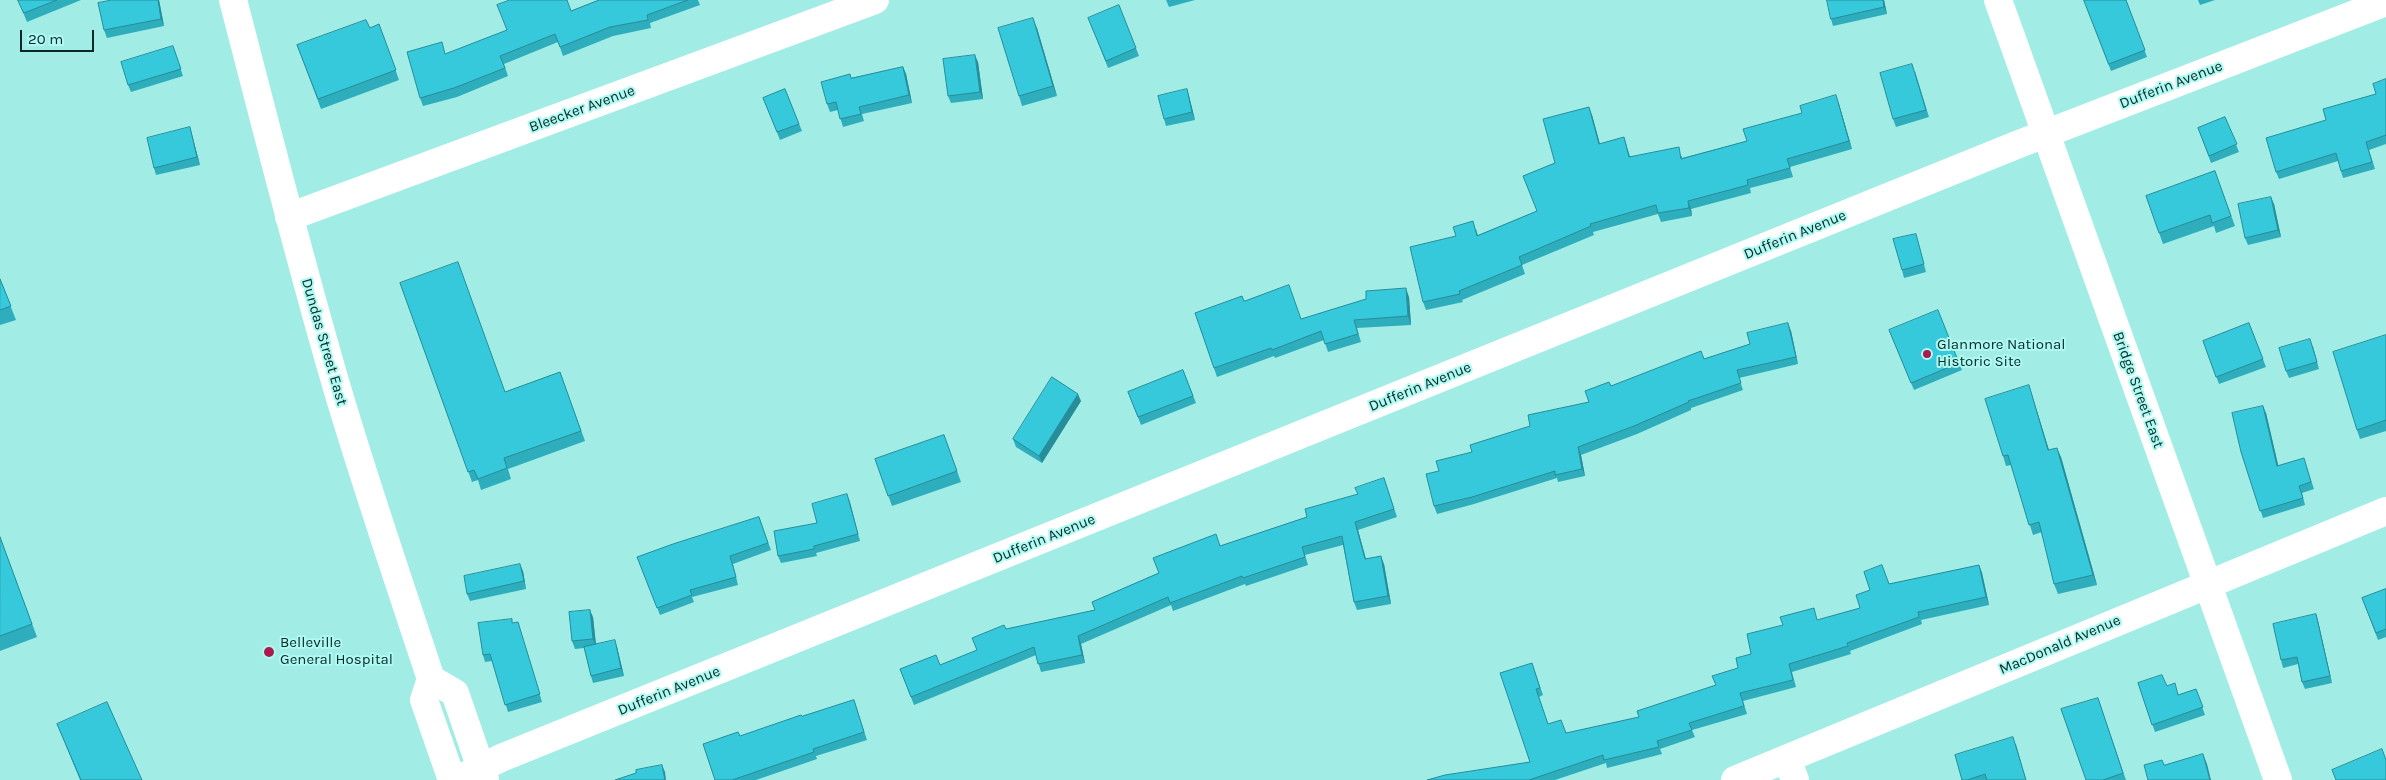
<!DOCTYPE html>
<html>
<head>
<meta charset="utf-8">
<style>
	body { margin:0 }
	#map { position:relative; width:2386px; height:780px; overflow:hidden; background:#a1ede5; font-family:Karla,sans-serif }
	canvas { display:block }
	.scale { position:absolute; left:20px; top:30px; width:74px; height:22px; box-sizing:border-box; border:2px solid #082927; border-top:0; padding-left:6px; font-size:15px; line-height:18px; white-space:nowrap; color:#082927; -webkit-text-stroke:4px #aefaf2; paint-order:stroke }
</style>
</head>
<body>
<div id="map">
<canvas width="2386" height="780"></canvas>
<div class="scale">20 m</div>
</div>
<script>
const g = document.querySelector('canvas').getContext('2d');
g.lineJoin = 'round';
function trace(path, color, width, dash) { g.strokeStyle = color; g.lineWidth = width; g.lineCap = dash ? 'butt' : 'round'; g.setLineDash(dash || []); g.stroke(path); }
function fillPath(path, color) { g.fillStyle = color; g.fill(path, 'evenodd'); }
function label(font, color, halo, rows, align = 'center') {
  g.font = font + ' Karla,sans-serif'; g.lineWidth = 4; g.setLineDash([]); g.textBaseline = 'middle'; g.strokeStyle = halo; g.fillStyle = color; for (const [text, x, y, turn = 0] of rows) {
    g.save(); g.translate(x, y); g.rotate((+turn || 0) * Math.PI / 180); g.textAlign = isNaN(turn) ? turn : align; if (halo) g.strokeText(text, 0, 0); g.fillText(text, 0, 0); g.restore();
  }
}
trace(new Path2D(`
	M1998,0L2278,780
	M289,217L875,0
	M1787,759L1795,780
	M457,780L501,758L2019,144L2386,2
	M1735,780L2386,511`), '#fff', 28);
trace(new Path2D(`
	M233,0C267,130 299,259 337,388C366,486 399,582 431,679L424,700L452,780
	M431,679L455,693L485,780`), '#fff', 28);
fillPath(new Path2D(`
	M18,0H81L27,22Z
	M159,0L164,26L107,38L104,30Z
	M599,0H698L700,5L650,23L651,28L613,36L563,56L558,42L504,64L508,76L457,97L423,106L420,98L446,54L571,11Z
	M1166,0H1195L1169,7Z
	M1884,0L1887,14L1833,26L1831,19Z
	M2084,0H2126L2147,57L2111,71Z
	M2198,0H2215L2200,5Z
	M379,24L399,80L321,109L297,45L370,28Z
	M1091,25L1136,48L1139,56L1108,68Z
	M1037,28L1057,96L1022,106L1019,96Z
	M173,46L183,76L131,92L128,85Z
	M978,62L983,99L951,103L948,96Z
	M903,67L906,74L912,103L862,114L864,121L843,127L838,110L830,112L827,104L851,78Z
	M1915,71L1929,117L1896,127L1893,119Z
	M2386,79V144L2369,150L2375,169L2343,178L2338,161L2279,179L2276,172L2326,120L2376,94Z
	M785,89L802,131L780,140L763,98Z
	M1187,89L1189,96L1195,120L1166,126L1164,119Z
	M1839,104L1852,149L1790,167L1793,177L1750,188L1751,193L1691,209L1692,216L1661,222L1658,214L1593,232L1594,235L1522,265L1525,274L1462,300L1463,302L1426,310L1423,302L1456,236L1476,229L1478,235L1537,211L1523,176L1555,163L1592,115L1600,144L1624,137L1630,156H1682V158L1747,141Z
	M2225,117L2239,152L2211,163L2198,128Z
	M190,127L192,135L200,165L156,175L154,168Z
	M2215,171L2235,226L2216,233L2214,226L2163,244L2146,196Z
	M2274,204L2281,237L2248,245L2245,238Z
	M1918,241L1926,272L1904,278L1902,270Z
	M0,279L16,320L0,325Z
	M400,283L505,392L560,372L585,441L508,469L511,479L481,490L478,480L472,482Z
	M1409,297L1411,325L1357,328L1361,342L1328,352L1324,340L1275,358L1274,356L1217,377L1195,313L1244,301L1301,319Z
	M2249,323L2266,367L2219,384L2203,341Z
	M1889,330L1959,363L1962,370L1914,390Z
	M1791,331L1798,364L1739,378L1743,390L1691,408V410L1637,434L1581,455L1585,476L1558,482L1557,478L1474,504L1437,514L1434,506L1439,471L1472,452L1530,426L1589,402L1611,386L1704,359Z
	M2386,335V431L2360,439L2357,430Z
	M2313,346L2319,369L2289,378L2286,371Z
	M1183,370L1196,403L1141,425L1128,392Z
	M2032,395L2049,450L2061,457L2097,585L2058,594L2054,584L2042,532L2033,535L2011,465L2006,466L2003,456Z
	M1081,401L1042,463L1016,447L1013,439Z
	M2266,413L2278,465H2306L2314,489L2302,493L2305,505L2263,518L2241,452Z
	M944,435L961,482L892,506L875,459Z
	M1384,478L1397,517L1358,530L1366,559L1384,564L1391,604L1357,610L1354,602L1343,545L1305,555L1308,565L1246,586L1245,584L1173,611L1171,605L1081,644L1085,663L1041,672L1036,655L914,705L900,669L940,665L977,650L1006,629L1095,610L1092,602L1220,546L1307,517L1358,494Z
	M847,494L860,541L816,553L817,556L781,563L778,556L817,523Z
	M759,517L771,550L733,564L738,585L692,597L694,602L660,615L637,557Z
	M0,537L37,637L0,651Z
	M1979,565L1982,573L1989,605L1921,620L1922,624L1850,651L1851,654L1792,672L1796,687L1743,701L1747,714L1692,730L1695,737L1660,749L1662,754L1607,768L1606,763L1555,780H1427L1530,762L1532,663L1543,695L1539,697L1548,724L1566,733L1639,717L1716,685L1738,668L1751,654L1818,620L1860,608L1889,584Z
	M523,571L526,589L470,601L467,594Z
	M2386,589V637L2378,640L2362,598Z
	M2316,614L2318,621L2332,683L2305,689L2302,682L2298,664L2283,668L2281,660Z
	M593,617L596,644L617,647L624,676L593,683L591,676L584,648L575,649L572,641Z
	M518,622L542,702L508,712L492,661L485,662L483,655L513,623Z
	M2138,683L2167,686L2179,695L2196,689L2205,715L2155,732Z
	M2098,698L2126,780H2086Z
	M854,700L867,740L816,756L817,759L756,780H715L740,736Z
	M57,724L142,780H80Z
	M2016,744L2026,780H1962Z`), '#2eadbc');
fillPath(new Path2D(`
	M158,0H159L164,26L161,19Z
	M1883,0H1884L1887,14L1884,7Z
	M1033,18L1037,28L1057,96L1053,86Z
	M975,55L978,62L983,99L980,92Z
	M903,67L906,74L912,103L909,95Z
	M1187,89L1189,96L1195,120L1192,112Z
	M1836,95L1839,104L1852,149L1849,141Z
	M1589,107L1592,115L1602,152L1599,144Z
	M190,127L192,135L200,165L197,157Z
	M2271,197L2274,204L2281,237L2278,230Z
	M1688,201L1691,209L1692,216L1689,208Z
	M1406,288L1409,297L1411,325L1408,316Z
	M1788,323L1791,331L1798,364L1796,357Z
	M2029,385L2032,395L2052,460L2048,450Z
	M1078,394L1081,401L1042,463L1039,456Z
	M2263,406L2266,413L2280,473L2277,466Z
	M1578,447L1581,455L1585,476L1582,469Z
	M2057,448L2061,457L2097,585L2093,575Z
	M847,494L850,502L860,541L858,534Z
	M1355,522L1358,530L1368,567L1365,559Z
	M1381,556L1384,564L1391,604L1388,596Z
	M520,564L523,571L526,589L524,581Z
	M1979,565L1982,573L1989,605L1986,597Z
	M590,610L593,617L596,646L593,639Z
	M2316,614L2318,621L2332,683L2330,676Z
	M1078,636L1081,644L1085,663L1082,655Z
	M615,640L617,647L624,676L621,668Z
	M2203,754L2207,764L2211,780H2210Z
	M662,765L665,772L666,780H665Z`), '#268d99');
const building = new Path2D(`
	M18,0H57L24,13Z
	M112,0H158L161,19L104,30L98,3Z
	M510,0H567L571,11L599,0H688L647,15L648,20L610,27L560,47L555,34L500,56L505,68L454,88L420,98L407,52L442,42L445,54L507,30L497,5Z
	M1827,0H1883L1884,7L1831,19Z
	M2084,0H2126L2145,50L2109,64Z
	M1119,5L1136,48L1106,61L1088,18Z
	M1033,18L1053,86L1019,96L998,28Z
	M366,20L370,28L379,24L396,70L318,99L297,45Z
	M173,46L181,69L128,85L121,62Z
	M975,55L980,92L948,96L943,59Z
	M1912,64L1926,110L1893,119L1880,73Z
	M903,67L909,95L859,107L861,114L840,119L836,102L827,104L821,82L850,74L851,78Z
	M2386,79V135L2366,142L2372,162L2341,171L2336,153L2276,172L2266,138L2326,120L2323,109L2376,94L2373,84Z
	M785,89L799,124L777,132L763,98Z
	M1187,89L1192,112L1164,119L1158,96Z
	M1836,95L1849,141L1787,159L1790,168L1747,180L1748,185L1688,201L1689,208L1658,213L1656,205L1590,224L1591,226L1519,257L1522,265L1459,291L1460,294L1423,302L1410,247L1456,236L1453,227L1473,221L1477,236L1537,211L1523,176L1555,163L1543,119L1589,107L1599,144L1624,137L1629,157L1679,147L1681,159L1747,141L1743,129L1802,113L1800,106Z
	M2225,117L2237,144L2209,156L2198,128Z
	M190,127L197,157L154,168L147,138Z
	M2215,171L2231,216L2212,223L2210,215L2159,233L2146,196Z
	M2271,197L2278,230L2245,238L2238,204Z
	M1916,234L1924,264L1902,270L1893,239Z
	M458,262L505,392L560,372L581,431L504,458L507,468L478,479L474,470L468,472L400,283Z
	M0,279L11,306L0,310Z
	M1289,285L1301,319L1366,299V291L1406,288L1408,316L1354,320L1358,334L1325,344L1321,331L1272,350L1271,348L1214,368L1195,313L1242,296L1244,301Z
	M1938,310L1959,363L1911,383L1889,330Z
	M1788,323L1796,357L1737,370L1741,383L1688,401L1689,402L1634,426L1578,447L1582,469L1555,475V471L1472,497L1434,506L1426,474L1439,471L1436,461L1472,452L1470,445L1530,426L1528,415L1589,402L1585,391L1609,382L1611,386L1701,351L1704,359L1750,344L1747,333Z
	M2249,323L2263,359L2216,377L2203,341Z
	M2386,335V420L2357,430L2333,352Z
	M2310,339L2317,362L2286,371L2279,348Z
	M1183,370L1193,396L1138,417L1128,392Z
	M1052,377L1078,394L1039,456L1013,439Z
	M2029,385L2048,450L2057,448L2093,575L2054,584L2039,522L2029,525L2008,455L2003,456L1985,399Z
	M2263,406L2277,466L2304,458L2311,482L2299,486L2303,498L2260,511L2241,452L2232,413Z
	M944,435L957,471L888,496L875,459Z
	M1384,478L1394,509L1355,522L1365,559L1381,556L1388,596L1354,602L1342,536L1302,547L1305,557L1243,578L1242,576L1170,603L1168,597L1078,636L1082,655L1038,664L1034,647L911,697L900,669L936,655L940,665L977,650L972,638L1004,625L1006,629L1095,610L1092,602L1159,573L1153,558L1216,534L1220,546L1307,517L1305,509L1358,494L1355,488Z
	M847,494L858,534L814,546V549L778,556L774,531L817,523L812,504Z
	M759,517L768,543L730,556L736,577L690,590L692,595L657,608L637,557L673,544Z
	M0,537L32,624L0,636Z
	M520,564L524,581L467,594L464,576Z
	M1882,565L1889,584L1979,565L1986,597L1918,612L1919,617L1847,643L1848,646L1789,664L1793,680L1740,693L1744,706L1689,723L1692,730L1657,741L1659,747L1604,760L1603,755L1529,780H1427L1445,775L1530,762L1500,673L1532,663L1540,688L1536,689L1548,724L1561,720L1566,733L1639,717L1637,711L1716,685L1712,676L1738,668L1736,658L1751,654L1747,634L1783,625L1780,617L1814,608L1817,620L1860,608L1856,595L1870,590L1864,572Z
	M2386,589V629L2376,633L2362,598Z
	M590,610L593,639L572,641L569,612Z
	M2316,614L2330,676L2302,682L2297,657L2281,660L2273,624Z
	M512,619V623L518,622L540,694L505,705L490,654L483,655L478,623Z
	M615,640L621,668L591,676L584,647Z
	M2162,675L2167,686L2175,683L2178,695L2196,689L2203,707L2152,725L2138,683Z
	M2098,698L2123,773L2103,780H2086L2061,709Z
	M854,700L864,732L813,749L814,752L732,780H715L703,744L738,732L740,736L801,715L802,716Z
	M107,702L142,780H81L57,724Z
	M2013,737L2026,780H1987L1985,774L1967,780H1962L1955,755Z
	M2382,749L2386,760V780H2336L2332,770Z
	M2203,754L2210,780H2148L2144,765L2162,760L2164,765Z
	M662,765L665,780H615L636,773V770Z`);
fillPath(building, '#36c9db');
trace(building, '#268d99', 1);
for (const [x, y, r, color] of [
	[1927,354,5,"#ac1a4d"],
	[269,652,6,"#ac1a4d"]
]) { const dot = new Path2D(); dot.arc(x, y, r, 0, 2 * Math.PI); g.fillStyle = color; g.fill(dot); trace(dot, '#aefaf2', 2); }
label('15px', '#082927', '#aefaf2', [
	["Dufferin Avenue",2171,85,-21],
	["Bleecker Avenue",582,109,-20],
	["Dufferin Avenue",1795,235,-22],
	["Dundas Street East",324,342,74],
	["Dufferin Avenue",1420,387,-22],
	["Bridge Street East",2138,390,70],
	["Dufferin Avenue",1044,539,-22],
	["MacDonald Avenue",2060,645,-23],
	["Dufferin Avenue",669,691,-22]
]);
label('15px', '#082927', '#aefaf2', [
	["Glanmore National",1937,345],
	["Historic Site",1937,362],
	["Belleville",280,643],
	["General Hospital",280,660]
], 'left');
</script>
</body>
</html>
